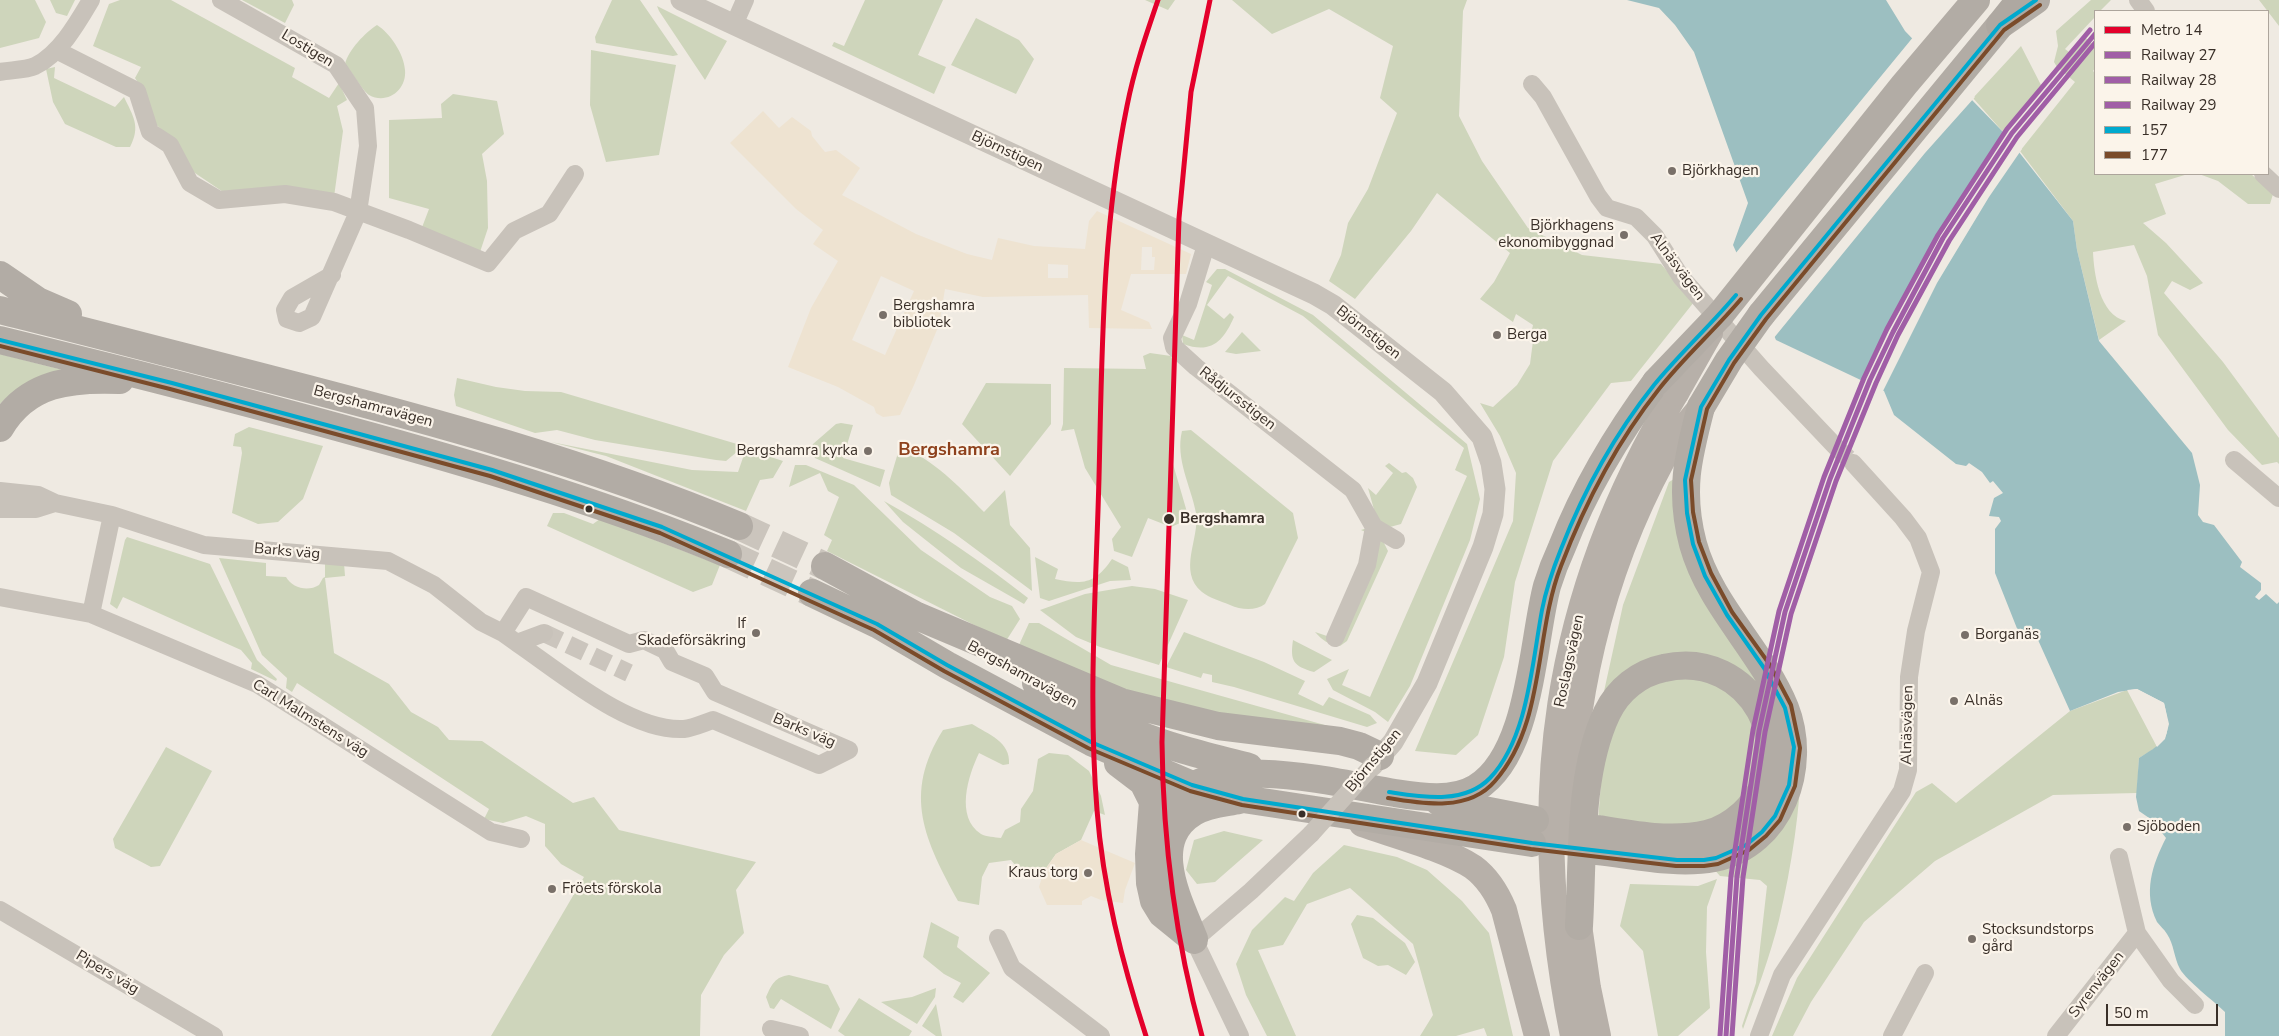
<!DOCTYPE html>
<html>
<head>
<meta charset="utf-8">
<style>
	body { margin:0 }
	#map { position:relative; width:2279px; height:1036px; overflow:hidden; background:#efeae2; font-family:"Nunito Sans",sans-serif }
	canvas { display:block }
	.legend { position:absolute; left:2094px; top:10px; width:175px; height:165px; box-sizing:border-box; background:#fbf4ea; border:1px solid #ada59c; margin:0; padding:6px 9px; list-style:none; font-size:15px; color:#392f28 }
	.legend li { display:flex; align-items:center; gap:10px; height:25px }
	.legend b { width:25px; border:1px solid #ada59c }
	.scale { position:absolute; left:2106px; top:1004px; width:112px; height:22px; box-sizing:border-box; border:2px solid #392f28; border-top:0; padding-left:6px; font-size:15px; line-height:18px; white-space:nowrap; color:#392f28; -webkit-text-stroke:4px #fbf4ea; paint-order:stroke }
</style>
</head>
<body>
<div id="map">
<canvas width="2279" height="1036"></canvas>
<ul class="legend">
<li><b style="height:6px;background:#e4002b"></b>Metro 14</li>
<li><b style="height:6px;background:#a05ea6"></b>Railway 27</li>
<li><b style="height:6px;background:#a05ea6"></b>Railway 28</li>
<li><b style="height:6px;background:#a05ea6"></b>Railway 29</li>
<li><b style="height:6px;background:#00a9ce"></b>157</li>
<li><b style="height:6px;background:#7a4b2a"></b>177</li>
</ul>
<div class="scale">50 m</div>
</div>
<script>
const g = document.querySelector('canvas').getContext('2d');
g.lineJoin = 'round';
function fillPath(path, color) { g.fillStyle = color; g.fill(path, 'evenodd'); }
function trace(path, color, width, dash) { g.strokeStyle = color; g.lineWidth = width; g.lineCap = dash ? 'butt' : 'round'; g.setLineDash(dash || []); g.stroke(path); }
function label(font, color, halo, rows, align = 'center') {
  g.font = font + ' "Nunito Sans",sans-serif'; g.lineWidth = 4.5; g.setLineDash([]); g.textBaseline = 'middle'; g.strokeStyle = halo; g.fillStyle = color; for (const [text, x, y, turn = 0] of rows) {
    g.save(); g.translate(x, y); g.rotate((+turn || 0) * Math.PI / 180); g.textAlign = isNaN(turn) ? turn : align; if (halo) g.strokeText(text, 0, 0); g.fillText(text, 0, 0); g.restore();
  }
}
fillPath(new Path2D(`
	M0,0H35L46,22L39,38L0,48Z
	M50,0H75L67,16L56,13Z
	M120,0H171L295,68L292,77L329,98L339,83L347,100L337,106L343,131L334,197L229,196L192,171L162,130L142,112L144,92L135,78L141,67L93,46L109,4Z
	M242,0H292L294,5L285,23Z
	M612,0H640L678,55L673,56L596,43L595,37Z
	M865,0H943L918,55L946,67L934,94L832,46L834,42L844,46Z
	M1145,0H1175L1168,10Z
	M1232,0H1467L1463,11L1459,116L1482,161L1528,228L1582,255L1661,264L1694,302L1631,381L1611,383L1553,461L1515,582L1504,657L1478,735L1456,755L1415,751L1513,521L1516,473L1500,436L1480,403L1493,407L1517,385L1530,364L1533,341L1530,339L1533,325L1516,314L1513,322L1480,299L1494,282L1510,253L1437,193L1411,231L1355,299L1329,281L1341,255L1348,223L1368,189L1397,113L1380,98L1393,46L1329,9L1272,34Z
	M2091,0H2111L2100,11H2095V17L2065,49L2069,52L2086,38L2095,46V68L2093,71L2095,73V174H2188L2155,184L2166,214L2143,223L2166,243L2203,283L2190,290L2172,281L2164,293L2223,362L2279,438V464L2277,462L2262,465L2228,430L2158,335L2147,276L2134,245L2093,252C2094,273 2099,315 2126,321L2099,340L2077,250L2073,221L2020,151L2075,82L2057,67L2054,62L2058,46L2056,31Z
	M2259,0H2279V26Z
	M657,6L727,41L705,80L659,11Z
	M976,18L1019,40L1034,59L1016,94L951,65Z
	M377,25C390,33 404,54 405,70C407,90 387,105 369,95C362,90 351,71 345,64C349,49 365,33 377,25Z
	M2021,46L2041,85L2004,133L1973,98Z
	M591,50L676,65L659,155L606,162L590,105Z
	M55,67L54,78L115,107L124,97C133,116 141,126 130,147H116L65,124L53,102L46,69Z
	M453,94L497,101L504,134L482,154L487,181L488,228L478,258L421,230L429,209L389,198V120L442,118L441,104Z
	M2199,174H2251L2273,194L2270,204H2248L2218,181Z
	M1217,269H1225L1313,315L1467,444L1480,499L1470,540L1410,686L1388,722L1375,712L1333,690L1327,679L1349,669L1342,685L1370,697L1467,476L1455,470L1464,448L1303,316L1228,276L1207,305L1224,319L1230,313L1234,317C1223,342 1211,354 1183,344L1182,335L1194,340L1212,285L1206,282Z
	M1242,332L1261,351L1236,354L1225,352Z
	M1150,353L1171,356L1176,368L1172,415L1173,464L1189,519L1171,527L1148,518L1132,557L1114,551L1112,539L1121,527L1085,468L1074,429L1061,431L1063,424L1064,368L1146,369L1143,356Z
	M0,354L63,370C37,376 19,385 0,404Z
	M457,378L496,387L525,391L561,392L737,444L738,451L726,461L716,460L595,440L557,430L535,433L456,406L454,395Z
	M986,383L1051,384V424L1010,476L962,424Z
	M841,423L853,425L843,458L885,470L880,487L815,458L811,452L813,444L836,424Z
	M249,427L323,446L303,499L278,522L258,524L232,513L242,453L241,447L233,446L235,434Z
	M1191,430L1293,513L1298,538L1265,604C1256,611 1241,610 1230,605C1221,601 1209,598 1202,592C1177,571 1200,539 1196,513C1191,486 1175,459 1182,431Z
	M551,442L692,470L738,472L746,449L783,461L773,478L760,480L746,511L606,456Z
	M900,446C934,460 959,486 984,512L1005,490L1010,525L1030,548L1032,591L954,533L891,495L889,483Z
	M1389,463L1402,473L1406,472L1413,478L1417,487L1401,524L1390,527L1378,524L1368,488L1376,495L1393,473L1385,466Z
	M795,465H806L854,485L921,550L990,597L1012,606L1020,619L1006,641L827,551L832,540L824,535L839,497L828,491L820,473L789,487Z
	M1674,479L1761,686L1771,708L1701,658L1601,705L1623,605L1669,482Z
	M884,501C936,530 982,562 1028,598L1024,604L961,568L903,522Z
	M553,513H564L593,524L600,519L720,565L712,585L693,592L547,526Z
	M1367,528L1382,539L1388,551L1347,641L1340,646C1328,644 1323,641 1315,632L1327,636L1372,535L1361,530Z
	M127,537L210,564L257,660L277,679L276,681L251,669L252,663L241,650L123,597L117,609L110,604L125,540Z
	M1035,557L1058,569L1055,579C1083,585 1095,584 1112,559L1128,567L1131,580L1110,581L1049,601L1040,598Z
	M219,558L266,563V576L286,577C292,588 308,592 319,585L323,578L325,577V564L344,563L345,576L325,578L334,653L389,684L411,712L438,727L449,740L482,741L573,803L594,797L619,830L756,862L736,890L744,933L724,955L701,995L700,1036H491L584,877L561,864L545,846V824L526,816L503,823L484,819L489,809L297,683L292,692L286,688L287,678L262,655Z
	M1132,586L1155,589L1188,600L1159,665L1100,647L1076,637L1040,610L1085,594Z
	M1029,623H1039L1111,665L1346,731L1306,729L1143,700L1019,645Z
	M1184,632L1264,662L1305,681L1298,694L1323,706L1329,697L1370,715L1377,723L1367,727L1234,687L1212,682V675L1203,673L1201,678L1166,667Z
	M1293,640L1332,660L1314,672C1293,666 1290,661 1293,640Z
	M1690,674L1732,690L1756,726L1759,762L1745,798L1709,824L1672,830L1598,821L1603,756L1619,710L1651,681Z
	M2127,690L2157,747L2139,758L2137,793L2053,795L1935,861L1864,922L1811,1002L1793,1036H1772L1797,978L1916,792L1932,783L1956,803L2070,711Z
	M972,724C988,734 1011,742 1009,764L1003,765L979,753C968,776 955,817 981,834C986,837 995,837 1001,838L1005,830L1020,822L1021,809L1033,791L1038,759L1049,753L1068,755L1089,771L1101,796L1105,815L1094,811L1081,840L1056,854L1044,871L1021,872L1011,860L989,863L982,877L979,905L958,901C925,840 902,795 943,730Z
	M166,747L212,771L160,866L151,867L115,848L113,839Z
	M1802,754C1800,810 1792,865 1779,920C1770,957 1756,993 1743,1029L1742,1026L1756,983L1767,886L1760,880L1720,876L1712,867Z
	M1224,831L1263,840L1215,882L1197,884L1186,870L1194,840Z
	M1344,845L1397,857L1427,870L1462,901L1489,933L1513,1036H1487L1484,1028L1456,1036H1420L1433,1015L1413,944L1350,888L1307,904L1283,945L1258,950L1296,1036H1267L1246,995L1236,964L1252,930L1285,897L1294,901L1313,873Z
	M1717,879L1707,907L1706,952L1710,1008L1678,1036H1658L1643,951L1620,926L1630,884L1698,886Z
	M1357,915L1373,918L1405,943L1415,962L1406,975L1388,965L1378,966L1363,958L1351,924Z
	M931,922L959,937L957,947L990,973L963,1003L953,997L961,983L944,974L923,957Z
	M789,975L828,985L840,1009L831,1029L781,999L774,1009L770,1008L766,997C772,984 775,977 789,975Z
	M936,988L935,997L917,1024L881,1002L912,997Z
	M859,998L912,1031L909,1036H845L838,1031Z
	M936,1004L942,1036H936L922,1026Z`), '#ced5bb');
fillPath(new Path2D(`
	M763,111L779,128L792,117L811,131L812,136L825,152L836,150L860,168L842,195L916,234L967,254L992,260L998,238L1034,246L1085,249L1089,221L1097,211L1191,254L1186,274H1131L1121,310L1149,322L1152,329L1089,328L1088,295L983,297L945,289L939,325L914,385L900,415L883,417L876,413L874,407L838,387L788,367L811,308L838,261L813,244L823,230L796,209L730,143ZM1142,247H1152V257H1155L1154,270H1141ZM1048,264L1068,265V278H1048ZM881,276L914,291L885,355L852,340Z
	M1081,840L1135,863L1125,890L1123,903L1101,900L1091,896L1082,901V905H1047L1039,887L1044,871L1056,854Z`), '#eee3d1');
fillPath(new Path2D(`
	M1627,0H1886L1905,31L2004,133L2073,221L2077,250L2099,341L2192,453L2200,485L2198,515L2203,522L2214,525L2242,562L2240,567L2261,583V590L2255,597L2259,600L2266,594L2277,604L2279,602V1036H2225V1012C2215,1002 2186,980 2180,969C2174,958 2174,944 2167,934C2164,929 2160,926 2157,922C2143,893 2152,865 2166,838L2152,820L2139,811L2136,797L2139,758C2168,740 2172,737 2164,703L2137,689L2118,692L2070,711L2034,631L2020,636L1995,573V529L2001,521L1999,517L1989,516L1994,498L2003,493L1993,481L1990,483L1982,472L1969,463L1966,466L1956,464L1894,415L1884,391L1776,340L1733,245L1748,203L1694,52L1675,25L1659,8Z`), '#9cbfc1');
fillPath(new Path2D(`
	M1914,36L1975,97L1925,153L1773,339L1735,254Z
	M2006,131L2022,149L1989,197L1937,283L1882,393L1861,383L1917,271L1942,227Z
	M2137,689L2164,703L2169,724L2165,739L2157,747L2156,745L2163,738L2167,724L2162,704L2150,697L2137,691L2129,692L2127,690Z`), '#efeae2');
trace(new Path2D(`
	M1835,446L1853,463
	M544,633L629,673`), '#cbc5bd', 18, [18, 9]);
trace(new Path2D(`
	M739,526L825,566
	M728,554L812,593`), '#cbc5bd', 28, [28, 14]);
trace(new Path2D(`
	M221,0L336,65L365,108L368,146L358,212L312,317L299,323L287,319L285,310L292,298L332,275
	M2138,0L2146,11
	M734,25L745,0
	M56,50L137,91L150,132L170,145L190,183L219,200L285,194L334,202L409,230L488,263L514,231L549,214L575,174
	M0,72C11,70 26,70 35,66C60,54 78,22 91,0
	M1532,84L1543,97L1598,196L1607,208L1636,217L1655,236L1681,277L1761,368L1835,446
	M2263,174L2279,189
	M1206,245L1188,304L1172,338L1174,347L1196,367L1353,490L1374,527L1396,540
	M2234,460L2279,498
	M0,491L38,495L55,503L112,515L204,545L388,561L434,585L481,622L503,633L517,643L544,633
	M0,509H36L55,503
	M0,597L91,614L257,684L491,832L521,839
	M91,614L112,515
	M503,633L526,597L629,644L644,640L665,650L672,662L705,676L715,692L849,750L819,765L713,720C704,723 693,728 684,729C630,732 560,672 517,643
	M1335,638L1367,565L1374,527
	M2119,857L2137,933L2171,981L2195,1005
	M0,910L214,1036
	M998,938L1012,968L1101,1036
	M771,1029L800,1036
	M1240,1036L1194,940L1251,891L1311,834
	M1759,1036L1782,975L1902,791L1908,770L1909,677L1916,631L1931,572L1918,538L1903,518L1853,463
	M1892,1036L1925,973
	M2056,1036L2137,933`), '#c8c2ba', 18);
trace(new Path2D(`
	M681,0L1314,294L1333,305L1443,392L1482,437L1491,463L1495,489L1493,514L1483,547L1427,683L1393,742L1372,766`), '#c8c2ba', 21);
trace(new Path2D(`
	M1362,824C1393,835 1446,849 1473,867C1488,878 1497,893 1504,910L1537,1036
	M1571,840C1569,709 1600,575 1663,459C1673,440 1688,423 1701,407
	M1576,904L1588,988L1598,1036
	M1573,1036C1526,803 1552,598 1676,393`), '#b7b0a9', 26);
trace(new Path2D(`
	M0,275L38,301L68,314
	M0,310C90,332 180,356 270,379C429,420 588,463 739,526
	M1720,315L1904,85L1976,0
	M1761,315L2000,25L2036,0
	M0,340C126,371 252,403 377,438C496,471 614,507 728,554
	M0,428C27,382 71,378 120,380
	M825,566L917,616L1121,702L1218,726L1340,741L1359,746L1380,756
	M812,593L877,624L947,665L1091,742L1192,785L1243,799L1532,843
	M1036,683C1069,701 1101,719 1135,733C1171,748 1210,757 1249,767
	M1118,763L1143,782L1153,802L1149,854L1150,883L1154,901L1162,914L1194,940
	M1438,801L1535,820
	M1597,851C1634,855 1677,865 1714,858C1781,845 1808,766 1785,708C1761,649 1710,606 1693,544C1679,491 1688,457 1701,407
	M1149,854C1157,835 1162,815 1176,799C1217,751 1340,784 1395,793C1421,797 1453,802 1476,788C1531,755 1532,643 1547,586C1551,573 1556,560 1562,547C1585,488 1618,433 1656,382
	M1579,926C1583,860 1578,774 1607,713C1618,690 1639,673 1664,668C1750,648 1808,753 1743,814C1734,822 1720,831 1707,834C1672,842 1633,835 1598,829
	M1194,939C1179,901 1146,841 1194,812C1207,804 1224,803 1239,800`), '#b2aca5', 28);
trace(new Path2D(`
	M2000,25L2020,0`), '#aea8a1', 28);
trace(new Path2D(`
	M1311,834L1372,766`), '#c8c2ba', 18);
trace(new Path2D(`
	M1676,393L1710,333`), '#b7b0a9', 26);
trace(new Path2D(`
	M1656,382L1720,315
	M1701,407L1729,360L1761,315`), '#b2aca5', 28);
trace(new Path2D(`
	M0,340L172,383L492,470L662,527L877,624L947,665L1091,742L1192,785L1243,799L1532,843L1677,860H1704L1716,858L1746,845L1762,832L1775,816L1789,785L1794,747L1785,708L1764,668L1727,615L1705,576L1693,544L1687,513L1685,480L1701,407L1729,360L1761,315L2000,25L2036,0
	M1389,792C1422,797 1464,805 1490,778C1528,738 1532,663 1542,610C1546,589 1553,569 1561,549C1584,490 1615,434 1654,385C1680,353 1710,326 1736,295`), '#00a9ce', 4);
trace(new Path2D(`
	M0,346L170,389L490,476L660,533L874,630L944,671L1088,748L1190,791L1242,805L1531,849L1676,866H1704L1718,864L1749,850L1766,836L1780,820L1795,786L1800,748L1791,705L1770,665L1732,612L1711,573L1699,542L1693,512L1691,480L1707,409L1734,363L1766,319L2004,30L2040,5
	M1388,798C1423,804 1469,812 1495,781C1546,723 1534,635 1561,566C1585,503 1617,442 1659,389C1684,357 1715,330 1741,299`), '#7a4b2a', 4);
trace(new Path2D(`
	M1726,1036L1737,876L1759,731L1785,612L1830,479L1870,380L1893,332L1943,238L2012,133L2095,34`), '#a05ea6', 5);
trace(new Path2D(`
	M1732,1036L1743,877L1765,732L1791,614L1836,481L1876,383L1898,335L1949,241L2017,137L2095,43`), '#a05ea6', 5);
trace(new Path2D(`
	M1720,1036L1731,876L1753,730L1779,611L1824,477L1864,378L1887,329L1938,235L2007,129L2090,30`), '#a05ea6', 5);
trace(new Path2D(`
	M1146,1036C1122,962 1103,888 1097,810C1088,700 1096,589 1099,478C1102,354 1102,228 1127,106C1134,70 1146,35 1158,0
	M1202,1036C1175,939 1163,843 1162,742L1179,218L1191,92L1210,0`), '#e4002b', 5);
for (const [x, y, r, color] of [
	[1672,171,5,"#797069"],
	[1624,235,5,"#797069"],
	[883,315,5,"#797069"],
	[1497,335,5,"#797069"],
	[868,451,5,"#797069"],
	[589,509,4.5,"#392f28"],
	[1169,519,6,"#392f28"],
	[756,633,5,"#797069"],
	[1965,635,5,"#797069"],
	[1954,701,5,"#797069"],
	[1302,814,4.5,"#392f28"],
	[2127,827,5,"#797069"],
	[1088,873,5,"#797069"],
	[552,889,5,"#797069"],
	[1972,939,5,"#797069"]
]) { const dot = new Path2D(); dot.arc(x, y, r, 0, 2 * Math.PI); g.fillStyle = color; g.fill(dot); trace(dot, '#fbf4ea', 2); }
label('15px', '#392f28', '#fbf4ea', [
	["Lostigen",307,49,31],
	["Björnstigen",1007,152,25],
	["Alnäsvägen",1677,267,53],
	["Björnstigen",1368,333,38],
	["Rådjursstigen",1237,399,38],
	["Bergshamravägen",373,407,15],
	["Barks väg",287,552,5],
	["Roslagsvägen",1570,661,-78],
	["Bergshamravägen",1022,675,29],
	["Carl Malmstens väg",310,719,32],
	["Alnäsvägen",1908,725,-89],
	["Barks väg",804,731,23],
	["Björnstigen",1374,761,-50],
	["Pipers väg",107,973,31],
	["Syrenvägen",2097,985,-52]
]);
label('15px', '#392f28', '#fbf4ea', [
	["Björkhagen",1682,171],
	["Björkhagens",1614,226,"right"],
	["ekonomibyggnad",1614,243,"right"],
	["Bergshamra",893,306],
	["bibliotek",893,323],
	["Berga",1507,335],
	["Bergshamra kyrka",858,451,"right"],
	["If",746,624,"right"],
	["Skadeförsäkring",746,641,"right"],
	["Borganäs",1975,635],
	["Alnäs",1964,701],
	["Sjöboden",2137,827],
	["Kraus torg",1078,873,"right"],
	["Fröets förskola",562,889],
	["Stocksundstorps",1982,930],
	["gård",1982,947]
], 'left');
label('bold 15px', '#392f28', '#fbf4ea', [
	["Bergshamra",1180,519]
], 'left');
label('bold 18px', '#8e411c', '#fbf4ea', [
	["Bergshamra",949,451]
]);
</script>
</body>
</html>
